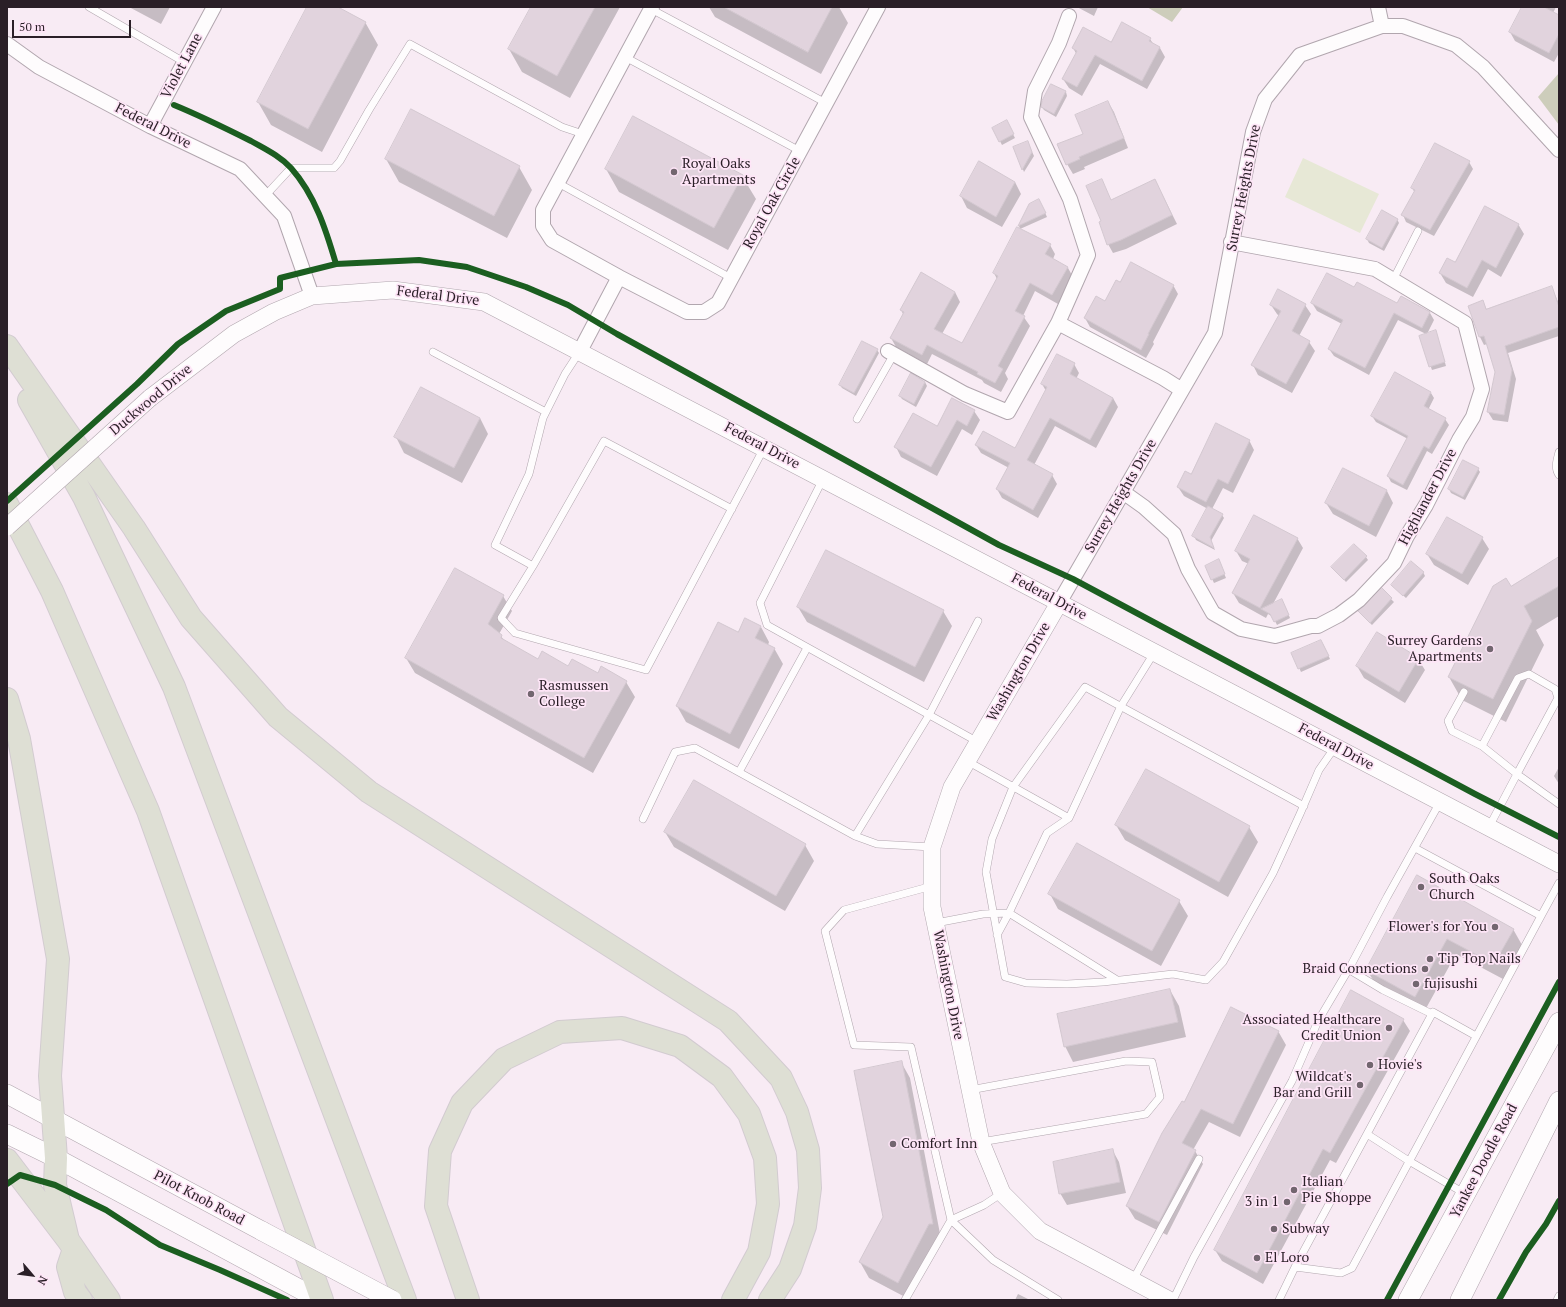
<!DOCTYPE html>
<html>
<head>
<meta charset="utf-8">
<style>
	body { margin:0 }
	#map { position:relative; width:1566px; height:1307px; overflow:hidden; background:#f8ebf4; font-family:"PT Serif",serif }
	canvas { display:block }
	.frame { position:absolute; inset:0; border:8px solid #2a1f27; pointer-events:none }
	.north { position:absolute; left:12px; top:1255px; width:40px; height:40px; -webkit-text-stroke:3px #fee5f7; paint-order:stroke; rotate:118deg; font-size:11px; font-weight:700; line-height:16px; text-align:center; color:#2a1f27 }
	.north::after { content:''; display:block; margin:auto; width:14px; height:18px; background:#2a1f27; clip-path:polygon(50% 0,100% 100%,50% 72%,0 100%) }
	.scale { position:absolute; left:12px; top:20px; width:119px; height:18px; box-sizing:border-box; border:2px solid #2a1f27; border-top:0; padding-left:5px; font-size:12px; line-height:14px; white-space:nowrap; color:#2a1f27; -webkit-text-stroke:3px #fee5f7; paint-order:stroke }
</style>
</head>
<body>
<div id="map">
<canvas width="1566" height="1307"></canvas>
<div class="frame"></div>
<div class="north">N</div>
<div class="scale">50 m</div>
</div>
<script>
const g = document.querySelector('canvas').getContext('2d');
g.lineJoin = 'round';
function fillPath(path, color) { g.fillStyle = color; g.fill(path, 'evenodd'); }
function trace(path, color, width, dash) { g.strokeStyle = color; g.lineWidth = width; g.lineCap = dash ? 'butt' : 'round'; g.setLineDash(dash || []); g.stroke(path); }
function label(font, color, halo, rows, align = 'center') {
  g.font = font + ' "PT Serif",serif'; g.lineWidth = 3.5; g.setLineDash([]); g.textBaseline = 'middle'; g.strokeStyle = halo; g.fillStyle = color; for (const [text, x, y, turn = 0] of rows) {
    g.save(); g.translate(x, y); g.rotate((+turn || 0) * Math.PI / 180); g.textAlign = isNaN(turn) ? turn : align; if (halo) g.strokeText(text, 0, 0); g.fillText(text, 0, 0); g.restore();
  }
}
fillPath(new Path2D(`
	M1303,158L1379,194L1360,233L1285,197Z`), '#e7e8d6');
fillPath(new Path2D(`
	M1147,7H1183L1172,22Z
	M1559,73V125L1538,97Z`), '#cdcdbb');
fillPath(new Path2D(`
	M129,7H170L161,24Z
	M308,7H336L365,22L378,45L322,152L271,125L258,102Z
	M532,7H620L570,98L522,72L509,49Z
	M709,7H839L848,23L821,74L715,17Z
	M1077,7H1098L1094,16Z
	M1523,7H1556L1553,13L1559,16V53L1554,62L1515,41L1510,32Z
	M1150,39L1154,45L1160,48L1165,57L1147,89L1100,64L1082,96L1069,88L1063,79L1077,55L1073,48Z
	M1052,85L1066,92L1067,96L1056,117L1044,110L1042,107Z
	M1108,102L1114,112L1128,148L1084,167L1085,169L1073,174L1067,164L1084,134Z
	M1006,121L1015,138L1002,145L993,128Z
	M1029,145L1034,156L1024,172L1014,147Z
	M386,159L519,167L532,190L507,238L399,182Z
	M1469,162L1473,169L1434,236L1406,222L1403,215L1415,193L1412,188Z
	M606,169L742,176L756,199L728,250L619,192Z
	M1155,180L1177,224L1126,249L1113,253L1108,244L1102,221V181L1111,201Z
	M1015,182L1021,194L1002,227L967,208L961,196Z
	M1041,204L1047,217L1020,229L1019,226L1030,205Z
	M1397,219L1399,223L1384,251L1369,243L1367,239Z
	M1518,224L1524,234L1501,277L1488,269L1473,297L1446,283L1440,273Z
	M1050,245L1055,254L1053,259L1068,268L1073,277L1058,304L1035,291L1023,316L1030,326L1005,373L1008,379L1001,392L984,383L982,380L932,354L927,364L896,347L891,338L903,314L901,310L955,292L960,302L942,334L963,345L997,279L994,273Z
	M1121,283L1173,285L1178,294L1153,342L1154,344L1146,358L1090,327L1085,318L1105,302Z
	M1552,288L1559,304V336L1508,353L1516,379L1508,422L1493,420L1488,412L1496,372L1487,344L1484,345L1480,337L1469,307L1483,302L1487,310Z
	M1354,289L1398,304L1401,298L1430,313L1434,320L1427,334L1437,335L1446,366L1432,370L1420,336L1426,334L1398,320L1369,375L1334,356L1329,349L1342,324L1317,311L1312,303Z
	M1271,305H1305L1311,314L1299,336L1309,342L1315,351L1292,393L1258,375L1253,365L1279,316L1277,314Z
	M877,350L879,353L856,396L842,388L840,385Z
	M1074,364L1079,373L1076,379L1113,398L1118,407L1096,448L1055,426L1034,465L1052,475L1057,484L1038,518L1002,498L997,489L1009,468L981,453L976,445L1015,449L1046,391L1042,384Z
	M925,382L927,386L916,407L902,399L900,396Z
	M1431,393L1434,398L1428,410L1445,419L1449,425L1432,454L1427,451L1407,490L1391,482L1388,476L1408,439L1376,422L1372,416Z
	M974,411L980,420L972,435L962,429L937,476L901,457L896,447Z
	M480,418L488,434L462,483L404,453L396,437Z
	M1249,440L1254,450L1233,493L1223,488L1212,509L1222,515L1224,518L1211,541L1215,550L1196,540L1194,536L1208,509L1184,496L1178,487L1192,476Z
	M1343,469L1387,491L1393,503L1376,537L1333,514L1326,503Z
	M1478,469L1480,472L1465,500L1451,493L1449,489Z
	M1297,538L1303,548L1273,604H1284L1290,618L1277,625L1273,617L1268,614L1266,618L1239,603L1233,593L1249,564L1242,561L1236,551Z
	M1482,538L1489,549L1468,585L1434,565L1427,554Z
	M1366,557L1368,560L1346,582L1332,567Z
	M1559,559V616L1536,630L1544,645L1506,722L1462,700L1449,677L1511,587Z
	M1220,564L1226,578L1214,583L1206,566Z
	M1423,572L1425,576L1406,598L1392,585Z
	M1382,590L1394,602L1372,625L1359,612Z
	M503,596L512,611L499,634L505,641L539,660L626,682L635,697L593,773L415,673L406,658Z
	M798,607L943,611L952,626L924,682L807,622Z
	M761,627L769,642L768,645L774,648L783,664L739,749L686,722L677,706L738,634Z
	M1323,644L1330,659L1301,672L1293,654Z
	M1418,659L1425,670L1405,703L1364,678L1357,666Z
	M1559,767V784L1554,776Z
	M1116,825L1249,827L1258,842L1228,897L1125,840Z
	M665,832L805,845L814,861L785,911L674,847Z
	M1417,877L1513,929L1522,945L1503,979L1456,954L1424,1012L1376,985L1367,970Z
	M1050,894L1179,901L1188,916L1161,966L1058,909Z
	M1170,990L1179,1006L1186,1037L1073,1062L1065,1046Z
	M1403,1020L1410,1031L1336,1163L1330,1160L1263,1284L1222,1261L1215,1250Z
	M1278,1031L1286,1045L1240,1137L1209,1122L1193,1150L1195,1151L1203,1164L1167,1235L1135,1219L1127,1206L1184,1103Z
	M901,1062L910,1078L941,1239L907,1298L869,1278L860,1262L884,1217Z
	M1113,1151L1119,1162L1126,1193L1067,1205L1060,1193Z
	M1018,1294L1030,1300H1015Z`), '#0003');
const building = new Path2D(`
	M307,7H338L366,22L308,129L257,102Z
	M531,7H595L557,76L508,49Z
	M724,7H832L808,52Z
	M1522,7H1544L1559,15V34L1549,53L1509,32Z
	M1122,22L1151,38L1149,41L1160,47L1142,81L1095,55L1077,87L1062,79L1077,51L1072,48L1083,27L1111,42Z
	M1051,84L1066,91L1054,114L1041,107L1042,101Z
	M1108,101L1124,138L1079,157L1080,159L1066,165L1057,144L1083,134L1075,115Z
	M411,109L520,166L494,216L385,159Z
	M633,116L743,175L714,228L605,169Z
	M1007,120L1014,134L999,142L992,128Z
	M1028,141L1032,152L1022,170L1013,147Z
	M1435,143L1470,161L1430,230L1401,215L1415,190L1411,188Z
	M979,161L1015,182L996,217L960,196Z
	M1102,179L1111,200L1155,179L1172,215L1121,240L1107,245L1099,222L1101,221L1086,186Z
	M1039,199L1046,213L1018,226L1029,204Z
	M1485,206L1519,224L1496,268L1482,260L1467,288L1439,273L1447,258L1455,262Z
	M1382,210L1398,219L1382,248L1366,239Z
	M1017,227L1051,244L1045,254L1068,267L1052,295L1030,283L1015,311L1025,316L998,366L1003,369L995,383L977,374L978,372L927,345L922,355L890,338L904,312L900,310L921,272L955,292L934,329L962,343L998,276L993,273Z
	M1131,262L1174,285L1148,334H1149L1141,350L1084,318L1096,296L1105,301L1116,280L1120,282Z
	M1327,273L1354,287L1357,282L1397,303L1401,296L1430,312L1422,328L1394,313L1365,368L1328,349L1343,320L1311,303Z
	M1552,286L1559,307V327L1505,346L1512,370L1504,415L1487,412L1495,372L1484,336L1479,337L1468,306L1483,300L1486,309Z
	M1278,289L1306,304L1292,331L1310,341L1286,384L1251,365L1281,311L1270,305Z
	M1436,330L1445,362L1429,367L1419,336Z
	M862,341L878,349L854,393L839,385Z
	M1057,354L1075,363L1070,374L1113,398L1090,440L1050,418L1027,460L1053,474L1033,510L996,489L1010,463L975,445L983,431L1015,448L1047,387L1041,384Z
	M1395,372L1431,392L1424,406L1446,418L1429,449L1424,446L1403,485L1387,476L1408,436L1371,416Z
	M911,373L925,382L914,404L899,396Z
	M421,387L480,418L454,468L394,437Z
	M952,398L975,410L967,426L957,420L931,467L894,447L913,413L937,426Z
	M1216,423L1250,440L1228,484L1218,479L1206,502L1177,487L1185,471L1191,474Z
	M1463,460L1479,468L1463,497L1448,489Z
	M1343,468L1387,490L1369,526L1325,503Z
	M1208,506L1223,514L1210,537L1214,548L1192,536Z
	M1254,515L1298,538L1260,608L1232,593L1250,559L1235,551Z
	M1447,517L1483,537L1462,574L1426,554Z
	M1354,544L1367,556L1344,580L1331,567Z
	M826,550L944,610L915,667L797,607Z
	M1559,557V586L1524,606L1532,621L1493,699L1448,677L1493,586L1506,578L1511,586Z
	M1219,559L1225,574L1211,580L1205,566Z
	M1411,561L1424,572L1403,596L1391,585Z
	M455,568L504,595L488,624L502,635L501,638L538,659L542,651L568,666L572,659L598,673L601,666L627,681L584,758L405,658Z
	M1382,588L1392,598L1370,623L1358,611Z
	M1282,599L1289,615L1274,622L1270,614L1261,609Z
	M745,618L761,626L755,638L775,648L730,734L676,706L718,622L738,632Z
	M1377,632L1419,658L1399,692L1356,666Z
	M1321,640L1329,656L1298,669L1291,653Z
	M1146,769L1250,826L1219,882L1115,825Z
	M694,780L806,844L776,896L664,832Z
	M1077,843L1180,900L1152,951L1048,894Z
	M1417,875L1514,929L1494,964L1447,939L1415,997L1366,970Z
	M1170,989L1178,1022L1064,1047L1057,1014Z
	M1351,990L1404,1019L1330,1153L1323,1149L1257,1273L1214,1250Z
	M1231,1007L1279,1031L1233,1124L1201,1109L1182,1143L1196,1150L1159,1222L1126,1206L1162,1133L1182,1101L1184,1102Z
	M902,1061L933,1224H929L898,1283L859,1262L883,1217L854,1071Z
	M1113,1149L1120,1182L1059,1194L1053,1162Z`);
fillPath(building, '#e1d3dd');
trace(building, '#d3c8d0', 1);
const service = new Path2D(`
	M89,7L184,62
	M651,9L826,103
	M625,57L800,151
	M558,183L731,278
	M265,196L291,168H334L340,161L369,110L410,44L562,127L583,134
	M1393,280L1418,231
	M433,352L546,412
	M857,419L894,354
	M1559,452C1557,460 1554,468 1559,475
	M823,479L760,603L767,625L978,742
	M732,509L604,441L533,566L501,618L515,633L646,670L764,448
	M533,566L495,545L529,474L543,418L565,374L580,351
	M1529,674L1555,689L1558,698L1517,774L1482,746L1518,678Z
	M1464,692L1448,721L1452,731L1482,746
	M967,761L1069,818
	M739,772L807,648
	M1304,806L1085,687L1013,787L992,839L986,872L1005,977L1026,983L1067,984L1103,982L1173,974L1206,980L1223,962L1273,873L1300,814L1319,770L1335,747
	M643,819L675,752L695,748L855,836L877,844L932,847
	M1489,827L1517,774L1559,804
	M855,836L929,715L978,621
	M1415,848L1541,916L1559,883
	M936,923L983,914L1009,913L1117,980
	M997,935L1009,913L1047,833L1069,818L1121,706L1154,653
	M1348,969L1383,990L1432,1014
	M970,1090L1126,1061L1152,1062L1160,1097L1146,1114L981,1142
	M1367,1134L1409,1161L1464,1193
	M1002,1193L984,1205L951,1220L993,1260L1058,1300
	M1295,1267L1433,1012L1476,1036
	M1133,1280L1199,1159
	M905,1300L951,1220L911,1047L854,1045L825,931L844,910L932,886
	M1173,1300L1194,1257L1292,1081L1318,1021L1350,967L1387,897L1440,802
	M1279,1300L1295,1267L1341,1273L1352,1268L1541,916
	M1557,1300L1559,1296`);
const minor = new Path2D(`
	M652,7L543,210V226L552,240L619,277L687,312H704L718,303L878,7
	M1378,7L1382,26
	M7,44L39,67L150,126L240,169L284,216L312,296
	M150,126L214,7
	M1058,323L1163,378L1182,390
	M580,351L619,277
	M888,351L965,394L1008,412L1058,323L1088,255L1070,199L1031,117L1035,91L1059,43L1069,16
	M1123,492L1144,507L1174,534L1188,569L1213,613L1241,629L1275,636L1311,626H1318L1339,615L1359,600L1394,563L1407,536L1426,505L1459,440L1473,417L1482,389L1465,323L1375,269L1231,242
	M1059,603L1215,333L1253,132L1265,99L1300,55L1382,26H1403L1456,45L1483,67L1559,150`);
const tertiary = new Path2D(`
	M150,398L234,334L274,312L312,296L393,290L484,302L1559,864
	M1059,603L952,787L932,847V907L981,1142L1002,1193L1040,1231L1169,1300`);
const secondary = new Path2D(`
	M7,1094L262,1231
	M7,1134L56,1158L320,1300
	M1408,1300L1559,1022
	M1460,1300L1559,1101`);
const motorway = new Path2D(`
	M7,346L134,528L191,618L278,717L369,792L728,1021L781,1078L797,1112L808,1150L810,1188L805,1226L790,1269L770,1300
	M29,400L84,497L174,687L405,1300
	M7,504L52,591L148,811L322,1300
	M7,699L19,739L58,959L50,1076L56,1158L55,1185L68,1240
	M7,1160L68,1240L109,1300
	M74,1249L68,1267L75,1292L81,1300
	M468,1300L436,1206L440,1151L462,1103L504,1059L560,1032L622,1028L680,1046L722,1077L749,1114L765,1158L768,1204L759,1252L733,1300`);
trace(service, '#b1a6ae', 8);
trace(minor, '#b1a6ae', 16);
trace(tertiary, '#b1a6ae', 18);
trace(secondary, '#b1a6ae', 20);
trace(motorway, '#d2cbd0', 24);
trace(service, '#fefcfd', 7);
trace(minor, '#fefcfd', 14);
trace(tertiary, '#fefcfd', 17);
trace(secondary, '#fefcfd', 19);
trace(motorway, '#dedfd4', 22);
const tertiaryBridge = new Path2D(`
	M7,527L150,398`);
const secondaryBridge = new Path2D(`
	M262,1231L392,1300`);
trace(tertiaryBridge, '#b1a6ae', 18, []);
trace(secondaryBridge, '#b1a6ae', 20, []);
trace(tertiaryBridge, '#fefcfd', 17);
trace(secondaryBridge, '#fefcfd', 19);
trace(new Path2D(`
	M174,105C201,116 225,128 251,141C265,149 280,156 291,168C315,195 326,230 336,264
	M7,501L137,384L178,344L226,311L280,289V278L336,264L419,260L467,267L526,287L568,305L617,334L999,545L1073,579L1475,794L1559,837
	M7,1184L20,1175L55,1185L106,1210L160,1245L220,1270L287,1300
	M1387,1300L1559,982
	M1499,1300L1526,1252L1546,1224L1559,1201`), '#1b5e20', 6);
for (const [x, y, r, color] of [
	[674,172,4,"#72666f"],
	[1490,649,4,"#72666f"],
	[531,694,4,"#72666f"],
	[1421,887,4,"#72666f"],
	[1495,927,4,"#72666f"],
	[1430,959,4,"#72666f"],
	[1425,969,4,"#72666f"],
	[1416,984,4,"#72666f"],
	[1389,1028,4,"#72666f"],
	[1370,1065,4,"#72666f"],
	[1360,1085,4,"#72666f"],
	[893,1144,4,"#72666f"],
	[1294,1190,4,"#72666f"],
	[1287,1202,4,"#72666f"],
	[1274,1229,4,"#72666f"],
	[1257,1258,4,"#72666f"]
]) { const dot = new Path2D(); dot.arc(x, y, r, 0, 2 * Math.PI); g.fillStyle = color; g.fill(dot); trace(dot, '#fee5f7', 1.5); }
label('14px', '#2a1f27', '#fee5f7', [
	["Violet Lane",182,66,-62],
	["Federal Drive",153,126,27],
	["Surrey Heights Drive",1244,188,-79],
	["Royal Oak Circle",772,203,-61],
	["Federal Drive",438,296,7],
	["Duckwood Drive",151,400,-40],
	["Federal Drive",762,446,28],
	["Surrey Heights Drive",1121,496,-60],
	["Highlander Drive",1428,497,-62],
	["Federal Drive",1049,597,28],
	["Washington Drive",1019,672,-60],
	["Federal Drive",1336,747,28],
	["Washington Drive",948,985,79],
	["Yankee Doodle Road",1484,1161,-62],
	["Pilot Knob Road",199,1198,28]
]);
label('14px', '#2a1f27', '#fee5f7', [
	["Royal Oaks",682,164],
	["Apartments",682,180],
	["Surrey Gardens",1482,641,"right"],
	["Apartments",1482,657,"right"],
	["Rasmussen",539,686],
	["College",539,702],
	["South Oaks",1429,879],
	["Church",1429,895],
	["Flower's for You",1487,927,"right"],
	["Tip Top Nails",1438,959],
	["Braid Connections",1417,969,"right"],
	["fujisushi",1424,984],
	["Associated Healthcare",1381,1020,"right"],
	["Credit Union",1381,1036,"right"],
	["Hovie's",1378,1065],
	["Wildcat's",1352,1077,"right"],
	["Bar and Grill",1352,1093,"right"],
	["Comfort Inn",901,1144],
	["Italian",1302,1182],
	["Pie Shoppe",1302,1198],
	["3 in 1",1279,1202,"right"],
	["Subway",1282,1229],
	["El Loro",1265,1258]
], 'left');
</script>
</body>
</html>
